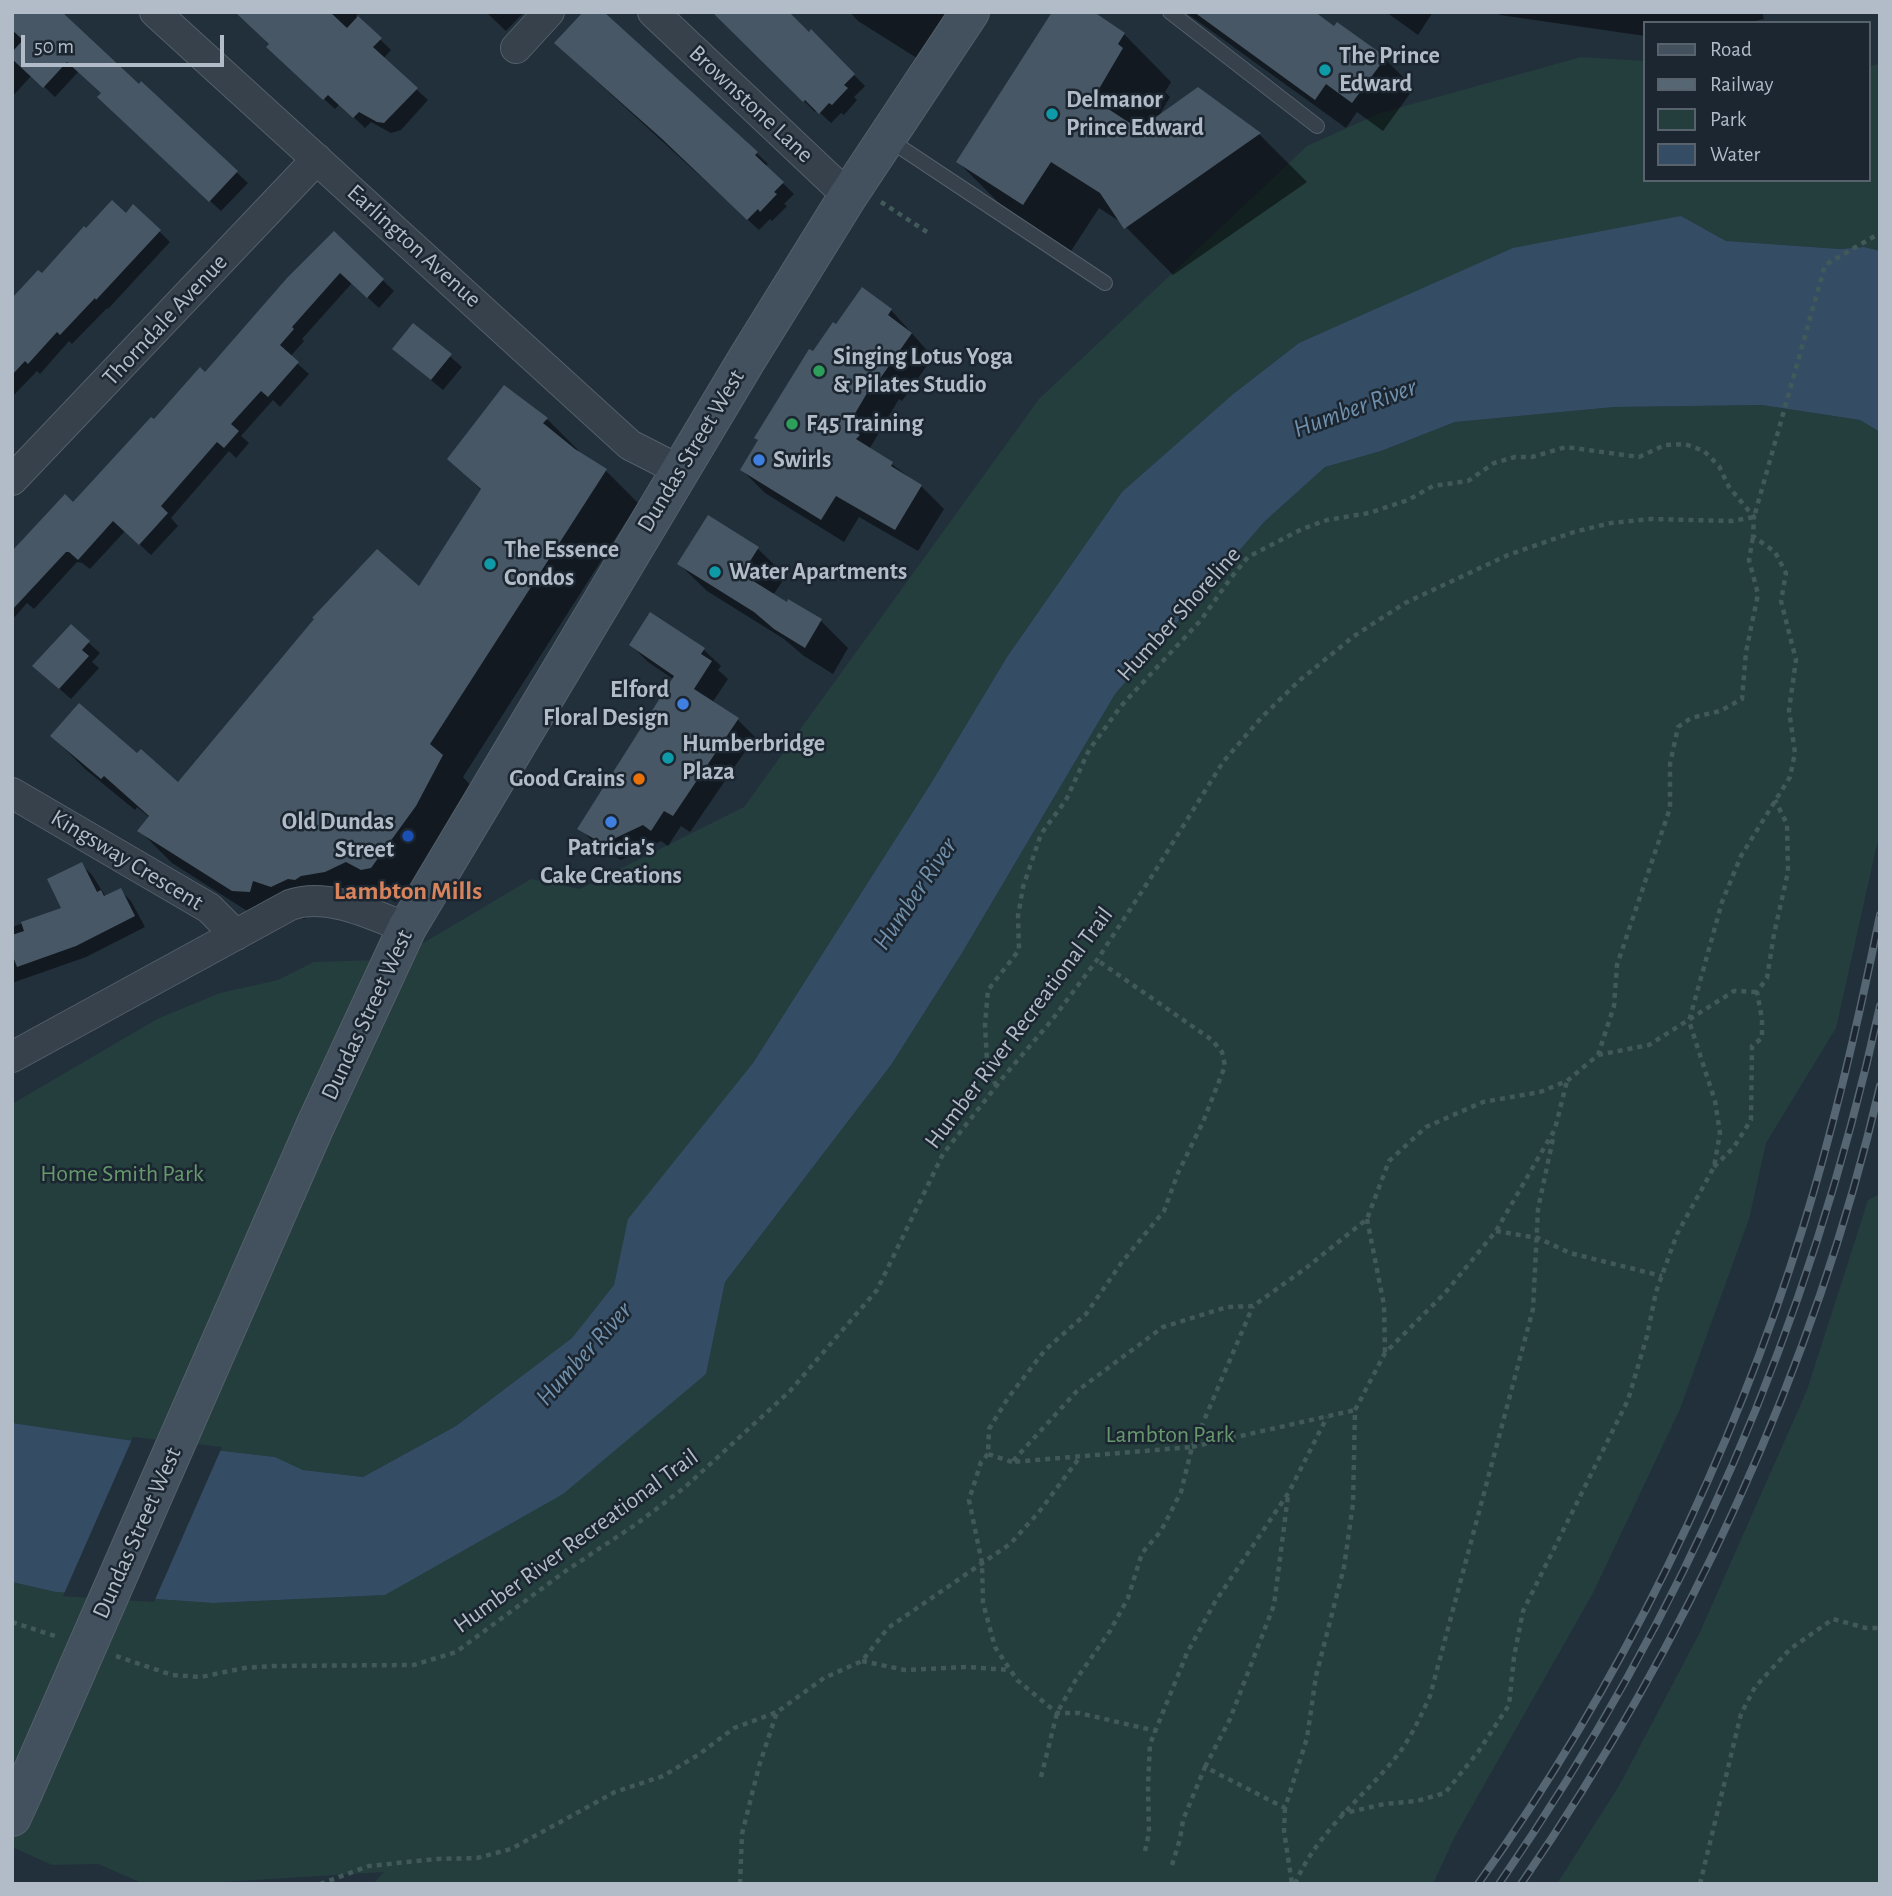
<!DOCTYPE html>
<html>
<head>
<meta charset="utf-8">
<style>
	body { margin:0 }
	#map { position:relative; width:1892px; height:1896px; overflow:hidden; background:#22303c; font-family:"Alegreya Sans",sans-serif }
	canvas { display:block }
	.frame { position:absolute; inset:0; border:14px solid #b1bcc8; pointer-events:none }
	.legend { position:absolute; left:1643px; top:21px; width:228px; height:161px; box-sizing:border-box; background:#1b2631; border:2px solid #57626d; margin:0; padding:9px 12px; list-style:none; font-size:21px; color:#b1bcc8 }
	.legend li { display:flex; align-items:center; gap:14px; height:35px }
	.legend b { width:35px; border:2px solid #57626d }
	.scale { position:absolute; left:21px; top:35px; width:203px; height:32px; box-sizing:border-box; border:4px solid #b1bcc8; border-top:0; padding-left:9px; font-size:21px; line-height:24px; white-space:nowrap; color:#b1bcc8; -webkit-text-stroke:5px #1b2631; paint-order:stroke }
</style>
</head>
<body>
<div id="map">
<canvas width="1892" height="1896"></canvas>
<div class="frame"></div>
<ul class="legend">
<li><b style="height:9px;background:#43515f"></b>Road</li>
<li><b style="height:9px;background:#576673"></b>Railway</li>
<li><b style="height:19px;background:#243d3d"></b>Park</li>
<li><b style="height:19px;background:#354d64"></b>Water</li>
</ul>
<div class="scale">50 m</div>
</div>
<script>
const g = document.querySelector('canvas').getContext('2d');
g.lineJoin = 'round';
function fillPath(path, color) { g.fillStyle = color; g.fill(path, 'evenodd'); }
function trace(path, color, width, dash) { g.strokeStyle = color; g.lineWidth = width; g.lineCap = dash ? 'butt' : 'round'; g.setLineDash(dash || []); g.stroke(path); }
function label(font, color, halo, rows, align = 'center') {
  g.font = font + ' "Alegreya Sans",sans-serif'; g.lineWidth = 5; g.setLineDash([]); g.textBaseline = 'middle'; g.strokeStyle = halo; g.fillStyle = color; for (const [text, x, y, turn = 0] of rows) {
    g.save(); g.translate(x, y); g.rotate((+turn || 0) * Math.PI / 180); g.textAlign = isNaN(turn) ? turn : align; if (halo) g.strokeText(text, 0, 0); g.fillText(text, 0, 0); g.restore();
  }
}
fillPath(new Path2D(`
	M1581,57L1645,61V180H1869V66L1880,64V252L1864,247L1840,249L1726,241L1681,216L1299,343L1232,395L1122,492L1007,657L930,785L753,1063L629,1219L614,1285L572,1338L456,1426L363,1477L303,1470L275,1457L127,1440L12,1423V1104L157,1019L220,993L278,980L314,962L376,960L425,942L531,879L580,889L744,807L1039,399L1307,146L1380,113Z
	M1762,405L1860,420L1880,432V831L1836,1028L1766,1143L1749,1219L1680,1409L1593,1593L1454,1838L1433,1884H373L384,1872L192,1884H144L98,1864L52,1865L12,1847V1582L56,1592L213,1603L385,1595L706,1374L725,1282L891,1065L962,953L1115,694L1264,522L1325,467L1381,451L1455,422L1614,407Z
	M1880,1194V1884H1557L1620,1784L1700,1632L1807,1390L1868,1200Z`), '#243d3d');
fillPath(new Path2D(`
	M1681,216L1726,241L1840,249L1864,247L1880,251V432L1860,420L1762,405L1614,407L1455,422L1381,451L1325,467L1264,522L1115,694L962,953L891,1065L725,1282L706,1374L563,1494L385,1595L213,1603L56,1592L12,1582V1423L127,1440L275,1457L303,1470L363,1477L456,1426L572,1338L614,1285L628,1219L753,1063L930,785L1007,657L1122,492L1232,395L1299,343L1513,248Z`), '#354d64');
fillPath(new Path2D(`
	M133,1437L222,1447L154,1602L63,1596Z`), '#22303c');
fillPath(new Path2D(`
	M12,12L139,86L141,83L248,183L221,211L110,108L103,94L79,71L55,97L32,75L12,97Z
	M238,12H359L356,16L391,50L383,59L428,100L401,130L391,133L371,122L365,128L340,104L335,109L280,58L271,45Z
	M486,12H524L506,31Z
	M850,12H951L920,60L858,21Z
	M1185,12H1312L1384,58L1414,88L1383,131L1357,112L1346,128Z
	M1386,12H1433L1418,35Z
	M1497,12H1762L1764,19L1746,23H1645V36L1500,15Z
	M811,32L865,86L854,97L857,100L844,115L841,113L831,123L817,110L815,112L784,81Z
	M1124,34L1171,82L1165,92L1170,97L1157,119L1198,90L1260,135L1307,182L1173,275L1122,223L1099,208L1071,251L1006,210L958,162Z
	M567,54L725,123L768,164L765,166L794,194L784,204L787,206L772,221L770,219L759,230Z
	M126,215L159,231L170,242L108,309L107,308L72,344L69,341L40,374L37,371L12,397V301L42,275L86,230Z
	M334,234L394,291L379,308L352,283L302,339L304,341L290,357L309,374L280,407L273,400L241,436L249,443L236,458L229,451L171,518L178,526L151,555L125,531L90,569L82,563L77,562L34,609L27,603L12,620V551L73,504L154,422L205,374Z
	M863,290L891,310L933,357L902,401L899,399L870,448L921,486L944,509L918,551L859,517L844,542L765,493L742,470L814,353Z
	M414,325L462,367L443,390L405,359Z
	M547,419L579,451L577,453L606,471L638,503L463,777L474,789L403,900L395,902L380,893L358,904L321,911L304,919L285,913L266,923L172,863L140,831L150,818L137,807L135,810L85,769L52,736L137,756L178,784L419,588L482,491L449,458Z
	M709,518L758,549L786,576L773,595L821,621L848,648L833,674L804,656L784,639L707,591L679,564Z
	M651,615L704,650L721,666L718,670L728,679L712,703L738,720L755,737L690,832L681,826L668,846L661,841L621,860L596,845L580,828L673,679L648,662L631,645Z
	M71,627L100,653L92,662L99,668L71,699L46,677Z
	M81,864L92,875L106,897L120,890L131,901L145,927L86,957L12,983V927L64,909Z`), '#0007');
fillPath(new Path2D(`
	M12,12H62L139,84L141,81L238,171L209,202L97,97L101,93L67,62L43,88L12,59V52L23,40L12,30Z
	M235,12H330L347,28L358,16L382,38L373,47L418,88L384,123L377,122L359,112L353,118L328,95L323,100L266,47L269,44Z
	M583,12H604L758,152L755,155L784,182L774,192L777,194L760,212L758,209L747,220L661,138L554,43Z
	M712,12H789L809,32L811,29L855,74L844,85L848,88L832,105L829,103L819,114L805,100L803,102Z
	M1052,12H1094L1125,33L1118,44L1123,48L1093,99L1139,129L1198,87L1261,133L1124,229L1100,193L1051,162L1023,205L956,162Z
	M1194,12H1315L1334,26L1337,22L1386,57L1352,103L1326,84L1315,100Z
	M112,200L126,213L133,204L161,230L96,300L95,298L60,335L57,332L28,364L25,361L12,375V298L38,270L42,273L84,226L86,228Z
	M334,231L384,279L367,298L340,273L292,327L294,329L280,345L299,362L268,397L261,391L231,424L239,431L224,448L217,442L161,506L168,513L139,545L113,521L78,560L69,552H66L12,610V551L65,494L73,502L151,417L154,419L200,367L205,372L287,278Z
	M862,287L892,309L888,315L912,333L879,380L876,378L847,427L860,435L856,439L893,462L891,466L922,485L895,530L836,496L821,520L740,470L758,440L754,438L809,349L813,351L833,322L836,324Z
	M413,323L452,354L431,380L392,349Z
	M504,385L548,418L543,423L575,449L607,469L430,744L443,755L416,806L371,868L361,870L346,862L325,872L301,876L295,880L288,879L271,887L253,881L250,892L232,891L137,831L149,816L104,776L101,779L50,736L79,703L137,753L141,749L178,782L314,619L312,618L377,549L419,586L481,489L447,459Z
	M708,515L759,547L742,574L787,602L788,599L822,619L805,648L774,629L754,612L677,564Z
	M650,612L705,648L701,654L712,661L694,689L739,718L673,816L664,811L651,831L643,825L603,844L577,829L674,676L629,645Z
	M71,624L90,641L82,650L89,656L59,689L32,666Z
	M82,862L97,892L101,890L104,896L121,888L135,916L76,946L17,967L12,954V935L24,931L21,922L61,908L47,879Z`), '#485765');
const lane = new Path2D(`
	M1170,12L1317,126
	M888,139L1105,283`);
const street = new Path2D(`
	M155,12L630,445L679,470
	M653,12L848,196
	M516,48L549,12
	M12,480L317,159
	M12,793L209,908L236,935
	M12,1057L290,905C328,892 371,914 407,928`);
const secondary = new Path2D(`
	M316,1124L407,928L747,359L848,196L970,12
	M12,1817L23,1793`);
trace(lane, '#545f6a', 16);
trace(street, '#545f6a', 32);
trace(secondary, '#545f6a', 40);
trace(new Path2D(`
	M881,202L927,232
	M1598,1055L1649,1045L1734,991L1757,992
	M996,1086L987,1062L985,1025L988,990L1019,950L1018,916L1023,887L1041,834L1066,800L1089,750L1121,706L1201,620L1230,579L1248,557L1302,529L1327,520L1369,513L1408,500L1433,486L1468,481L1494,463L1515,457H1532L1566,447L1639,457L1665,445L1685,444L1704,451L1719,466L1729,487L1754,517L1753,536L1775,552L1786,573L1781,601L1796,660L1789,710L1795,753L1790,777L1741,856L1722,902L1689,1021L1715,1101L1720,1133L1714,1167L1677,1234L1656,1292L1647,1336L1628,1400L1523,1611L1514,1657L1509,1705L1478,1752L1445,1793L1417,1801L1384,1804L1341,1814
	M1714,1167L1734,1147L1751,1120L1752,1046L1762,1038V1019L1757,992L1767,978L1774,934L1788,872L1787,824L1775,800
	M1367,1219L1384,1305L1385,1353
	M1496,1231L1538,1238L1570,1253L1662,1276
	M1193,1446L1253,1306
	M1192,1447L1355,1410
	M988,1454L981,1462L969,1500L982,1563L983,1603L995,1647L1017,1680L1057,1713H1079L1156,1731
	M1012,1462L988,1454L989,1429L1008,1398L1045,1350L1086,1314L1122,1262L1164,1211L1178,1173L1203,1122L1225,1066L1222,1052L1212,1040L1097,960
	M12,1622L58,1637
	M116,1656L172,1675L201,1677L244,1668L273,1666L414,1665L456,1652L567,1570L635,1525L684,1488L790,1391L877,1290L943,1154L1005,1075L1052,1020L1097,960L1152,876L1223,762L1261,718L1300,680L1354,636L1405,603L1508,555L1574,532L1611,523L1651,519L1732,521L1754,517L1825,265L1880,233
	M862,1661L905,1670L968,1667L1010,1670
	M1205,1767L1230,1719L1274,1605L1288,1496
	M1041,1777L1057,1713L1075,1681L1110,1631L1128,1598L1142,1553L1161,1531L1181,1492L1192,1447L1012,1462L1077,1391L1163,1327L1227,1307L1253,1306L1306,1268L1367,1219L1389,1161L1426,1127L1483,1102L1540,1092L1567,1081L1598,1055L1614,1006L1617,965L1670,808V764L1678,727L1691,718L1720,711L1742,699L1746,652L1758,594L1749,560L1753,537
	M1285,1808L1284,1831L1292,1884
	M1145,1851L1149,1833L1148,1786L1150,1744L1187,1653L1215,1602L1289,1492L1327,1417
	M1172,1865L1180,1839L1183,1820L1205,1767L1285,1808L1307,1738L1316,1676L1344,1567L1353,1504L1355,1410L1385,1353L1445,1293L1496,1231L1555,1129L1567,1081
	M320,1884L369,1866L436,1859L477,1858L511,1849L615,1792L663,1776L698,1755L734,1728L777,1712
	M740,1884L742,1834L759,1766L777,1712L824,1678L862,1661L888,1628L1010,1544L1039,1512L1080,1457
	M1295,1884C1316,1834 1358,1802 1392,1762C1409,1742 1419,1720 1430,1696L1533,1309L1538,1209L1554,1134
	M1700,1884L1741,1714L1755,1687L1790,1649L1833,1619L1866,1628H1880`), '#415959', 4.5, [5, 5]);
trace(lane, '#36414c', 14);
trace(street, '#36414c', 30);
trace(secondary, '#43515f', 38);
const rail = new Path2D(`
	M1478,1884C1620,1685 1732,1458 1804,1224C1835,1123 1859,1019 1880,915
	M1499,1884C1685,1614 1810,1326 1880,1006
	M1521,1884C1686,1644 1814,1371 1880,1086`);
trace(rail, '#576673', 8);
trace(rail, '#1b2631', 5, [16]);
const secondaryBridge = new Path2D(`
	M23,1793L316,1124`);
trace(secondaryBridge, '#545f6a', 40, []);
trace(secondaryBridge, '#43515f', 38);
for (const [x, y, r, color] of [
	[1325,70,7,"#0f9aa8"],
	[1052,114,7,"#0f9aa8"],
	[819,371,7,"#2e9e5b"],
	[792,424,7,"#2e9e5b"],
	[759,460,7,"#3f7fe0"],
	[490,564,7,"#0f9aa8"],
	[715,572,7,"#0f9aa8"],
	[683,704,7,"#3f7fe0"],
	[668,758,7,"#0f9aa8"],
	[639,779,7,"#e8710a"],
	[611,822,7,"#3f7fe0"],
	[408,836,7,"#1a4fb4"]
]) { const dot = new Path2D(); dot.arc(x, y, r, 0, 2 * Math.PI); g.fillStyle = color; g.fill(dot); trace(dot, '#1b2631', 2.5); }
label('bold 24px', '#b1bcc8', '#1b2631', [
	["The Prince",1339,56],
	["Edward",1339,84],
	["Delmanor",1066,100],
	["Prince Edward",1066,128],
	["Singing Lotus Yoga",833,357],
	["& Pilates Studio",833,385],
	["F45 Training",806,424],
	["Swirls",773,460],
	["The Essence",504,550],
	["Condos",504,578],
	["Water Apartments",729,572],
	["Elford",669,690,"right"],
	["Floral Design",669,718,"right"],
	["Humberbridge",682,744],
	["Plaza",682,772],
	["Good Grains",625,779,"right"],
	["Old Dundas",394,822,"right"],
	["Street",394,850,"right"],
	["Patricia's",611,848,"center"],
	["Cake Creations",611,876,"center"]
], 'left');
label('24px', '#b1bcc8', '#1b2631', [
	["Brownstone Lane",751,104,43],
	["Earlington Avenue",414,246,42],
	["Thorndale Avenue",165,320,-47],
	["Dundas Street West",691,451,-59],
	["Humber Shoreline",1179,614,-48],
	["Kingsway Crescent",127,860,31],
	["Dundas Street West",367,1015,-65],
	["Humber River Recreational Trail",1019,1028,-53],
	["Dundas Street West",137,1533,-66],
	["Humber River Recreational Trail",576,1541,-36]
]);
label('24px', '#67996d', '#1b2631', [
	["Home Smith Park",122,1174],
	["Lambton Park",1170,1435]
]);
label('italic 26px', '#7090ac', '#1b2631', [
	["Humber River",1355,408,-20],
	["Humber River",915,894,-56],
	["Humber River",584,1354,-48]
]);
label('bold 26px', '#d7845d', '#1b2631', [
	["Lambton Mills",408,891]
]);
</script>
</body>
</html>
